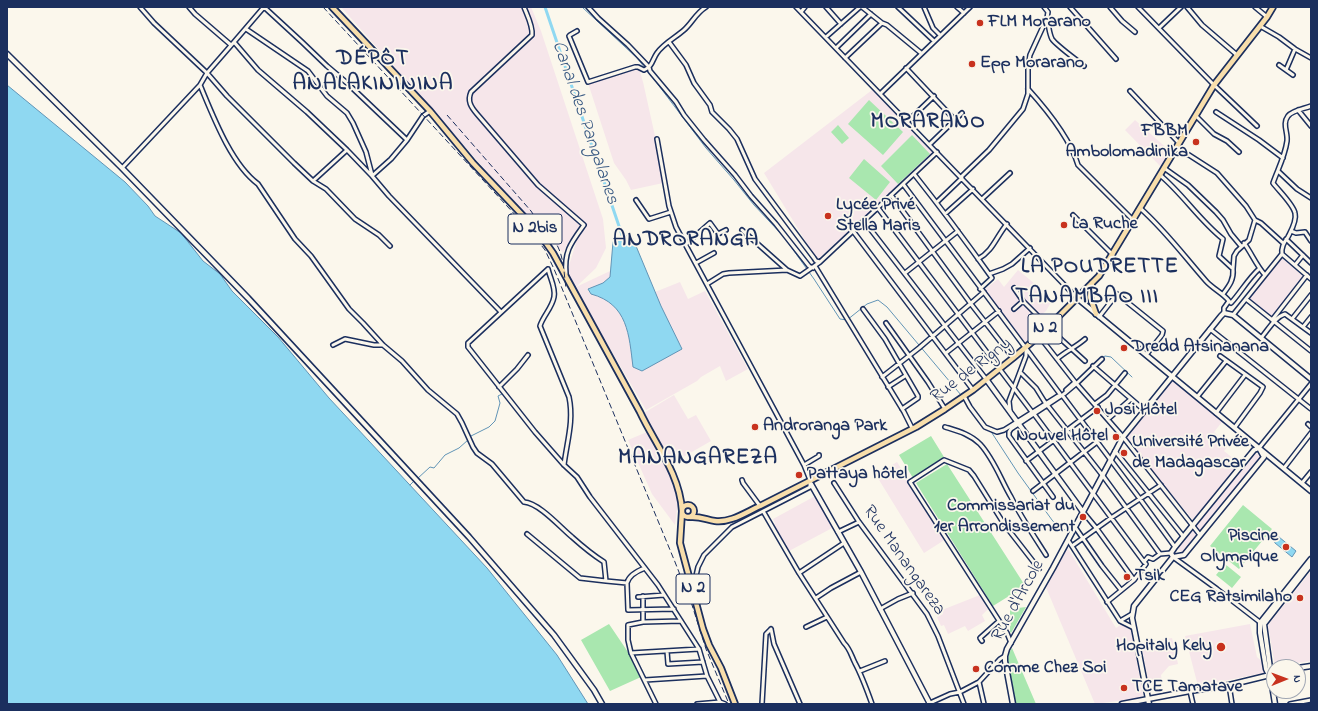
<!DOCTYPE html>
<html>
<head>
<meta charset="utf-8">
<style>
	body { margin:0 }
	#map { position:relative; width:1318px; height:711px; overflow:hidden; background:#fbf7ec; font-family:"Indie Flower",sans-serif }
	canvas { display:block }
	.frame { position:absolute; inset:0; border:8px solid #1b2f5e; pointer-events:none }
	.north { position:absolute; left:1266px; top:659px; width:40px; height:40px; box-sizing:border-box; background:#fbf7ec; border:1px solid #a1a7b3; border-radius:50%; rotate:89deg; font-size:11px; font-weight:700; line-height:16px; text-align:center; color:#1b2f5e }
	.north::after { content:''; display:block; margin:auto; width:14px; height:18px; background:#c8321e; clip-path:polygon(50% 0,100% 100%,50% 72%,0 100%) }
</style>
</head>
<body>
<div id="map">
<canvas width="1318" height="711"></canvas>
<div class="frame"></div>
<div class="north">N</div>
</div>
<script>
const g = document.querySelector('canvas').getContext('2d');
g.lineJoin = 'round';
function fillPath(path, color) { g.fillStyle = color; g.fill(path, 'evenodd'); }
function trace(path, color, width, dash) { g.strokeStyle = color; g.lineWidth = width; g.lineCap = dash ? 'butt' : 'round'; g.setLineDash(dash || []); g.stroke(path); }
function label(font, color, halo, rows, align = 'center') {
  g.font = font + ' "Indie Flower",sans-serif'; g.lineWidth = 3.5; g.setLineDash([]); g.textBaseline = 'middle'; g.strokeStyle = halo; g.fillStyle = color; for (const [text, x, y, turn = 0] of rows) {
    g.save(); g.translate(x, y); g.rotate((+turn || 0) * Math.PI / 180); g.textAlign = isNaN(turn) ? turn : align; if (halo) g.strokeText(text, 0, 0); g.fillText(text, 0, 0); g.restore();
  }
}
fillPath(new Path2D(`
	M341,7H531L541,31L603,219L606,248L596,268L576,287L640,257L655,292L680,282L688,299L705,291L748,369L726,381L720,366L701,377L697,381L646,410L568,277L567,272L576,243L571,238L563,253L549,235L547,236L542,229L528,218Z
	M636,68H639L643,82L661,163L663,183L631,190L626,180L614,163L588,83Z
	M872,90L935,154L817,260L764,173Z
	M1135,120L1171,152L1161,167L1125,130Z
	M1282,258L1305,278L1273,318L1249,298Z
	M1018,270L1046,293L1051,302L1046,311L1039,317L1047,327L1026,346L1004,319L984,290L998,279L1004,287Z
	M1173,377L1237,430L1235,433L1222,422L1214,432L1229,445L1224,451L1239,463L1193,520L1125,438Z
	M674,395L688,419L696,415L711,441L671,464L642,414Z
	M647,432L671,478L674,486L678,501L675,525L652,494L628,440Z
	M1256,453L1262,458L1184,554L1177,548Z
	M897,462L946,539L924,553L876,475Z
	M817,495L834,527L789,551L774,525L775,523L773,519Z
	M1067,547L1116,628L1122,624L1131,629L1143,695L1140,698L1095,704L1045,585L1065,548Z
	M1311,571V661L1275,666L1268,625Z
	M980,595L988,609L982,615L985,621L968,631L965,626L948,634L944,625L941,626L937,617L943,614L942,610Z
	M1250,624L1257,657L1265,664L1264,673L1198,686L1185,636Z
	M1172,638L1178,664L1169,666L1161,675L1162,683L1149,685L1141,643Z`), '#f6e6ea');
fillPath(new Path2D(`
	M869,100L903,132L883,155L848,124Z
	M838,125L849,138L842,144L831,132Z
	M912,135L930,154L898,184L881,166Z
	M864,159L890,182L876,200L849,178Z
	M931,436L944,457L913,478L899,455Z
	M947,464L1024,584L1021,590L1009,596L993,606L916,483Z
	M1243,505L1272,529L1239,569L1210,546Z
	M1225,564L1241,577L1232,588L1216,575Z
	M1026,607L1011,633L1010,632V609Z
	M609,624L630,655L641,677L610,691L581,640Z
	M1012,648L1036,704H1016L1008,660L1009,653Z`), '#a9e7af');
const water = new Path2D(`
	M7,85L125,182L148,206L155,216L181,233L203,261L220,274L232,291L278,337L329,398L487,568L557,655L588,704H7Z
	M631,234L661,306L682,349L642,371L633,367C629,335 628,304 591,294L588,289L603,283L610,277L613,242Z
	M1279,537L1296,551L1292,557L1275,543Z`);
fillPath(water, '#8fd8f1');
trace(water, '#6194b6', 1);
trace(new Path2D(`
	M582,7L637,58L645,68
	M647,70L706,148L734,180L754,205L784,237L814,279L840,319L847,320L867,304L878,300L887,307L961,395
	M1102,358L1105,356L1111,357L1132,377
	M1078,379L1099,360
	M990,430L1018,473L1052,520L1058,527L1068,531
	M469,437L489,427L495,421L500,403L498,396L502,394
	M417,479L430,467L434,468L445,455L459,448L468,440
	M410,485L414,481`), '#6194b6', 1);
trace(new Path2D(`
	M545,7L623,238`), '#8fd8f1', 3);
const street = new Path2D(`
	M140,7L154,23L207,73L200,85C213,116 231,164 258,184L295,239L311,256L349,309L363,323L383,345L402,361L428,390L457,414L462,423L473,447L477,453L492,464L524,502C539,503 560,527 572,537C582,546 593,555 604,562L606,581L627,583C629,575 637,571 645,568
	M189,7L195,14L231,45
	M264,7L234,42L258,70L307,112L347,150L372,176L389,196L501,312
	M264,7L302,42L327,66L347,83L407,140
	M524,7C527,15 533,26 532,35L471,92C467,101 471,107 477,114L538,185L584,225C571,243 564,251 566,274
	M588,7L598,18L628,45L649,67L650,71L676,102L684,115L704,140L735,175L751,196L776,224L809,266L813,268
	M796,7L1077,298
	M826,7L841,24
	M898,7L934,41
	M924,7L933,28L940,35
	M957,7L964,13
	M1070,7L1116,59
	M1110,7L1122,21L1135,32
	M1138,7L1214,85L1257,126
	M1187,7L1202,25L1237,55
	M1255,7L1267,17
	M801,12L805,7
	M1047,20C1049,26 1049,33 1052,39C1057,46 1077,60 1084,66
	M882,23L887,25L921,53
	M1260,26L1279,37L1295,49L1311,58
	M1159,28L1181,7
	M246,29L308,71L327,96L347,113L353,123L366,152L372,175
	M577,31L570,35L569,36L588,82L635,67H638L644,70C653,66 652,60 657,53C664,43 675,38 684,30C692,23 696,13 706,7
	M826,37L860,7
	M234,42L207,73L227,96L294,163L313,181L326,189L355,219L379,235L390,246
	M669,42L686,65L694,83L710,105L712,112L729,129L737,139L755,179L814,258L816,261L820,262
	M836,48L871,14
	M845,58L882,23L862,7
	M1279,65L1293,75
	M906,68L955,120
	M1286,70L1295,49
	M1028,89C1047,110 1070,138 1078,165L1133,220
	M1130,91L1179,143
	M880,94L970,7
	M1298,110L1311,126
	M1216,112L1259,140L1283,158
	M1196,116L1214,134L1227,141L1239,152
	M908,121L934,96
	M657,139L669,206L676,227L804,465L810,480
	M930,144L962,113
	M1176,149L1189,155L1217,173L1246,206L1255,220L1261,223L1283,243
	M122,168L200,85
	M1164,168L1188,185L1216,212L1223,220L1231,234L1241,246
	M1278,171L1297,189L1311,198
	M914,174C941,208 967,243 992,278L980,289
	M1160,175C1183,194 1199,220 1223,239L1219,256L1233,269C1234,280 1229,286 1223,294
	M372,176L391,159L407,140L423,116L430,111
	M961,177L989,150L1023,109L1028,94V65L1030,55L1047,18L1048,12L1044,7
	M313,181L347,150
	M903,184L1060,394
	M891,195L971,304L1013,358
	M982,199L1010,173
	M636,200L649,219L671,212
	M937,202L962,178
	M878,208L1032,412
	M1140,208C1165,230 1184,256 1206,281C1213,289 1223,293 1229,301L1224,308V313
	M945,214L973,189
	M1073,215L1113,255
	M864,221L986,379
	M742,230L787,270
	M853,231L973,390
	M1291,231L1296,233L1305,232L1311,241
	M1286,239L1311,263
	M1244,243C1252,254 1256,265 1265,275
	M686,244L710,223L718,234L726,230
	M1282,254L1311,279
	M978,259C993,251 996,237 1007,224
	M696,263L714,253
	M1295,265L1303,255
	M815,266L904,412L912,428
	M1233,269L1234,256L1237,251L1249,240L1255,220
	M905,273L958,231
	M989,274L1003,269L1012,264L1030,248
	M707,284L723,274L729,273L787,270L800,276L820,262L937,152
	M1014,288L1023,301L1063,341L1085,361
	M1246,299L1311,351
	M1229,301L1231,303C1241,292 1248,279 1259,269
	M863,309L885,339L918,396V398L902,409
	M1014,309L1023,301
	M1233,315L1282,254C1281,247 1284,242 1288,237C1291,231 1297,221 1295,213C1293,204 1279,191 1273,183C1278,169 1285,156 1287,141C1288,132 1282,124 1288,116C1293,110 1304,109 1311,106
	M1099,317L1117,294L1163,331L1162,335L1146,355
	M1292,319L1311,295
	M1272,320L1307,275
	M886,323L928,382L945,409
	M1303,327L1311,317
	M1210,329L1311,409
	M1039,336L1075,382L1123,437L1200,535
	M1261,338C1268,330 1275,317 1285,314L1311,333
	M333,345L345,339L374,345H383
	M946,353L999,311
	M1220,356L1263,387L1260,393L1235,427
	M1057,359C1066,351 1076,347 1085,339
	M1093,366L1144,410
	M1020,372L1036,388L1046,404
	M882,377L919,348L984,292
	M499,387L517,369L528,355
	M888,387L905,376
	M1066,390L1075,382
	M1062,395L1140,499L1175,547
	M964,396L970,407L985,427L997,432L1004,430L1058,396
	M1197,397L1226,361
	M1095,404L1107,395L1125,373
	M1048,406L1103,476L1160,554
	M1010,411L1009,401L1026,356V348
	M1216,413L1245,375
	M1034,414L1144,562
	M1108,419L1131,399
	M1308,424L1311,427
	M945,427C958,431 970,434 980,444C994,459 1001,480 1011,497C1021,517 1034,536 1046,555
	M1259,448L1311,384
	M1115,451L1183,536
	M1026,461L1098,407
	M564,465C567,441 574,421 569,397L540,326C543,316 552,308 554,297C556,288 550,278 548,269L468,343V347L535,432L564,465L577,477L590,497L658,585L699,649L707,676L720,702L725,704
	M804,465L819,456V455
	M1284,468L1311,433
	M742,480L743,483L760,506
	M834,483L859,522L927,614L938,636L964,704
	M1302,483L1311,472
	M1033,491L1097,442
	M1053,497L1009,436V432L1011,429L1064,394L1077,383L1102,359
	M763,511L799,573L844,643C850,649 851,655 855,663C862,676 867,690 872,704
	M1083,512L1097,529L1134,580
	M1075,527L1102,566L1121,590
	M838,532L859,522
	M527,534L580,578L606,581
	M1068,540L1120,621L1134,628
	M1072,546L1111,518L1161,485
	M1173,557L1217,589L1261,623
	M799,573L844,543
	M627,583L628,610L674,609
	M693,589L698,567L704,555L732,527L810,487V484
	M643,596V622
	M638,597L664,595
	M816,598L831,588L861,572
	M1107,602L1134,580L1146,564L1144,562L1148,557L1153,559L1160,554L1171,553
	M880,609L898,599L913,593
	M1120,621L1132,614
	M806,627L827,617
	M771,629L774,644L800,704
	M982,641L980,638L999,621
	M1011,643L1007,633L910,482L944,460L969,470L974,476L1004,524L1039,569
	M667,651L668,664L703,662
	M631,653L699,649
	M860,671L885,661
	M645,680L707,676
	M979,682L984,704
	M1229,685L1232,704
	M1190,691L1193,704
	M930,703L950,694L960,692L979,682L1000,659L1005,656
	M656,704L631,653L628,640V625L643,622L681,621
	M697,704L720,702
	M762,704L766,634L771,629
	M1290,704L1311,700`);
const secondary = new Path2D(`
	M7,54L122,168L248,298L469,537L554,635L594,690L602,704
	M1077,298L1311,491
	M986,379L1083,512
	M811,484L861,572L930,704
	M1298,668L1311,666
	M1270,675V668L1264,624L1311,564
	M1013,704L1005,661V656L1007,649L1053,568L1123,437L1221,316L1224,313L1233,315L1311,379
	M1122,704L1190,691L1229,685L1274,674
	M1149,704L1132,618L1134,606L1173,557L1184,555L1264,457L1259,448L1254,450L1175,547L1171,553L1173,557
	M1275,704L1271,679L1266,669L1260,633V623L1311,559`);
const primary = new Path2D(`
	M332,7L430,111L473,163L527,220L541,236L553,253L640,412C655,444 680,474 682,511
	M1092,283L1090,297L1096,314
	M682 511a6 6 0 1 1 12 0a6 6 0 1 1-12 0Z
	M682,511L680,543L703,629L709,645L721,668L735,704
	M690,517C700,516 707,520 715,521C731,523 746,512 760,506L916,427L945,409L973,390L1013,358L1039,336L1099,276L1214,85L1267,17L1273,7`);
trace(street, '#1b2f5e', 6);
trace(secondary, '#1b2f5e', 7);
trace(primary, '#1b2f5e', 8);
trace(street, '#fbf7ec', 3);
trace(secondary, '#fbf7ec', 4);
trace(primary, '#f8deab', 4.5);
trace(new Path2D(`
	M323,7L531,232L545,250L554,269L675,562L692,605L706,649L729,704
	M447,115L531,211C539,224 551,234 558,247C564,259 564,275 566,288`), '#1b2f5e', 1, [6, 3]);
for (const [x, y, r, color] of [
	[980,23,4,"#c8321e"],
	[972,64,4,"#c8321e"],
	[1196,142,4,"#c8321e"],
	[828,216,4,"#c8321e"],
	[1064,225,4,"#c8321e"],
	[1124,348,4,"#c8321e"],
	[1097,411,4,"#c8321e"],
	[755,427,4,"#c8321e"],
	[1116,437,4,"#c8321e"],
	[1124,453,4,"#c8321e"],
	[799,475,4,"#c8321e"],
	[1083,517,4,"#c8321e"],
	[1286,547,4,"#c8321e"],
	[1127,577,4,"#c8321e"],
	[1300,598,4,"#c8321e"],
	[1221,647,5,"#c8321e"],
	[976,669,4,"#c8321e"],
	[1124,688,4,"#c8321e"]
]) { const dot = new Path2D(); dot.arc(x, y, r, 0, 2 * Math.PI); g.fillStyle = color; g.fill(dot); trace(dot, '#fbf7ec', 1.5); }
for (const [x, y, w] of [
	[535,229,54],
	[1045,329,34],
	[693,589,34]
]) { const box = new Path2D(); box.roundRect(x - w / 2, y - 15, w, 30, 3); g.fillStyle = '#fbf7ec'; g.fill(box); trace(box, '#1b2f5e', 1); }
label('bold 17px', '#1b2f5e', null, [
	["N 2bis",535,229],
	["N 2",1045,329],
	["N 2",693,589]
]);
label('bold 18px', '#1b2f5e', '#fbf7ec', [
	["FLM Morarano",988,23],
	["Epp Morarano",980,64],
	["FBBM",1188,132,"right"],
	["Ambolomadinika",1188,153,"right"],
	["Lycée Privé",836,206],
	["Stella Maris",836,227],
	["La Ruche",1072,225],
	["Dredd Atsinanana",1132,348],
	["Josi Hôtel",1105,411],
	["Androranga Park",763,427],
	["Nouvel Hôtel",1108,437,"right"],
	["Université Privée",1132,443],
	["de Madagascar",1132,464],
	["Pattaya hôtel",807,475],
	["Commissariat du",1075,507,"right"],
	["1er Arrondissement",1075,528,"right"],
	["Piscine",1278,537,"right"],
	["Olympique",1278,558,"right"],
	["Tsik",1135,577],
	["CEG Ratsimilaho",1292,598,"right"],
	["Hopitaly Kely",1212,647,"right"],
	["Comme Chez Soi",984,669],
	["TCE Tamatave",1132,688]
], 'left');
label('18px', '#1b2f5e', '#fbf7ec', [
	["Rue de Rigny",972,371,-37],
	["Rue Manangareza",903,561,55],
	["Rue d'Arcole",1019,601,-61]
]);
label('italic 19px', '#385983', '#fbf7ec', [
	["Canal des Pangalanes",584,123,71]
]);
g.letterSpacing = '1px';
label('bold 22px', '#1b2f5e', '#fbf7ec', [
	["DÉPÔT",373,60],
	["ANALAKINININA",373,85],
	["MORARANO",928,123],
	["ANDRORANGA",686,241],
	["LA POUDRETTE",1100,268],
	["TANAMBAO III",1087,298],
	["MANANGAREZA",698,459]
]);
g.letterSpacing = '0px';
</script>
</body>
</html>
